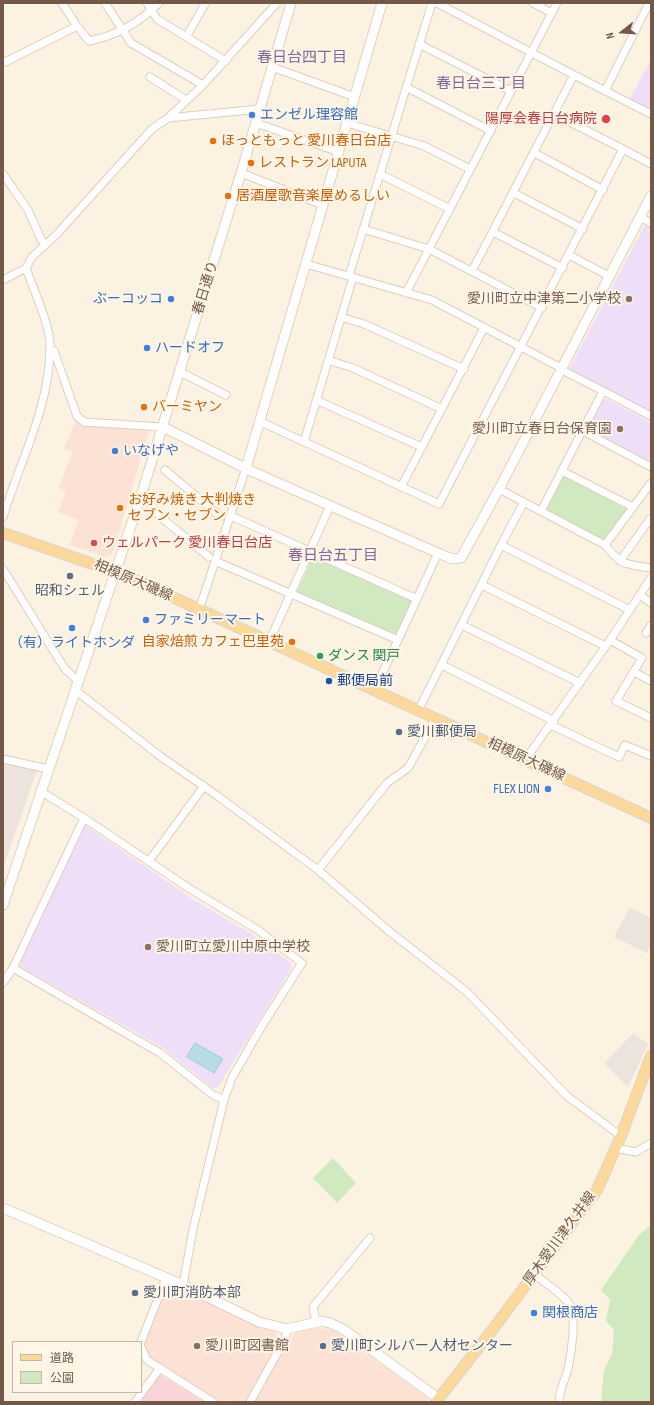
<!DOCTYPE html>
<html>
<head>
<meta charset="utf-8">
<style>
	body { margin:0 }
	#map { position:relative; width:654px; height:1405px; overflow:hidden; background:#fcf2e1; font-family:"Sofia Sans Condensed","Noto Sans JP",sans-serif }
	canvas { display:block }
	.frame { position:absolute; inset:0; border:4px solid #735848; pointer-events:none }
	.legend { position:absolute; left:12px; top:1341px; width:130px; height:52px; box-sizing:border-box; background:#fff6e7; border:1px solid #c7b7a7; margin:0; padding:5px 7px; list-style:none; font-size:12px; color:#735848 }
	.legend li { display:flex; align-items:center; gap:8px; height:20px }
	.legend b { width:20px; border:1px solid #c7b7a7 }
	.north { position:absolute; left:602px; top:12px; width:40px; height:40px; -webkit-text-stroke:3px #fff6e7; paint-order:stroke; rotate:253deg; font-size:11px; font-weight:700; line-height:16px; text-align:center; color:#735848 }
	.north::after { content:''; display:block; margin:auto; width:14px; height:18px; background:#735848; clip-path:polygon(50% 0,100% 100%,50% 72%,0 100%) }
</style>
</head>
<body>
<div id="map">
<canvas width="654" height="1405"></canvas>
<div class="frame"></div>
<ul class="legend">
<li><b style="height:5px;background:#fad99a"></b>道路</li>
<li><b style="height:11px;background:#d0e9c0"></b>公園</li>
</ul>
<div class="north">N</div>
</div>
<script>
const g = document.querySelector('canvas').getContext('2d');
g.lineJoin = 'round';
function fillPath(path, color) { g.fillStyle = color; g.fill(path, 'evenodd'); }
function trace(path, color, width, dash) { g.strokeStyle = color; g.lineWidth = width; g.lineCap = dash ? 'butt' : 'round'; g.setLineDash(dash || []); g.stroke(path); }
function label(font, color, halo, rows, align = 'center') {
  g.font = font + ' "Sofia Sans Condensed","Noto Sans JP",sans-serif'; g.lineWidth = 4; g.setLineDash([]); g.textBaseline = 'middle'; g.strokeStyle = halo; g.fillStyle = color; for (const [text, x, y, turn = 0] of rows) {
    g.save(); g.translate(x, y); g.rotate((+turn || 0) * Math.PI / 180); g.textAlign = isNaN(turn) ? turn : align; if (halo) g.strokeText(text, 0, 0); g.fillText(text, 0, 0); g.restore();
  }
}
fillPath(new Path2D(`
	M76,420L81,424L149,431L112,555L106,557L70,545L78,520L58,512L66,492L59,488L72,452L64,449Z
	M173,1287L275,1332L279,1343L246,1402H230L226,1400L225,1402H219L147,1356L143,1345L144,1338L163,1291L166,1292L167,1289Z
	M316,1328L328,1329L337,1333L346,1339L350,1345L354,1347L355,1346L427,1397L428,1400L426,1402H251L279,1353L294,1334Z`), '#fce1d5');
fillPath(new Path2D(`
	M3,763L37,770L3,868Z
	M630,908L651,918V944L647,953L614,937Z
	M633,1033L648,1044L628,1087L604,1064Z`), '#ebe3dc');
fillPath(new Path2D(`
	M651,59V110L630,99Z
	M645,225L651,228V412L569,369Z
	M603,399H606L651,422V462L590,431L588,427Z
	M86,826L194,900L250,933L291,963L292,967L218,1087L213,1088L162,1047L21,967L20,962L83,827Z`), '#efdef8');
fillPath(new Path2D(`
	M161,1375L204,1402H138L157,1376Z`), '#fad4d8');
fillPath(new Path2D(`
	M564,476L628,510L605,542L545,509Z
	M313,556L412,601L396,636L296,594Z
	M333,1158L356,1183L337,1203L313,1178Z
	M651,1225V1402H601L604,1370L612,1354L614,1330L606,1321L610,1300L601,1290L639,1235Z`), '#d0e9c0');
const water = new Path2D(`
	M195,1043L223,1059L214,1073L187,1057Z`);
fillPath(water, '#b6dde5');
trace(water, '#9dccd6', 1);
const street = new Path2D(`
	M62,3L77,26
	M105,3L131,43L203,85
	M147,3L157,19L226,61
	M437,3L574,75L472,271
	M533,3L552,13
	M186,37L205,4
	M419,44L511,91
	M3,63L77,26L89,41C115,36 140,22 159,3
	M272,67L355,97
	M574,75L651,114
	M150,77L186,100
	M406,87L491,131
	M605,91L649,3
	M554,114L623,149
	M168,118L260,109
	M256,123L339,152
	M347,123L424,146L470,169
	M535,153L603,190
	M241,173L323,205
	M3,174L28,210L41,239L45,245
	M380,174L450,209
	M514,193L583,229
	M640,217L651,223
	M363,229L429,249L542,308
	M493,232L563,268
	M569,255L609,276
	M306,264L432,300L561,368
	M349,276L432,3
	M3,280L26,268L32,257L56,235L152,129L168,118L203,85L277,3
	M406,293L557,3
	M341,317L364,324L464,369
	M50,349L54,351L77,416L84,422L163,427
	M328,360L353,368L442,409
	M560,369L603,391
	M180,372L226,395
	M316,400L422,447
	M261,422L439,504L623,149L651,164
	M583,431L651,467
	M304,442L353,277
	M165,470L216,513L222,516
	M562,471L633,507
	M401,487L484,328
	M499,489L605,545L651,483
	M151,509L209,557
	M541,511L603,391L651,416
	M231,516L417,599
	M3,517C20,460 50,408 50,346C50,324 33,289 26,268
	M501,545L524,502
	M605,545C622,566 626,564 651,568
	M215,561L398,640L438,553
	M620,561L650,519
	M3,569L65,669L77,680L75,690L160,756L219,797L318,870L387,783L408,768L435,719
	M482,585L605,646
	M640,595L651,603
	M199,610L246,468
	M462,625L580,683
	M646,633L651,625
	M610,640L642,658L616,701L651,718
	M269,642L330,506
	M442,665L554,721
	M634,672L651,681
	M374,691L398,640
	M418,711L501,545L630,610
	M551,725L619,757L625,745L651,756
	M3,759L48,769
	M525,760L610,640L651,578
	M40,791L84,818L187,887L258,930L302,963L260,1029L232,1078L224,1100L193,1229L183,1285
	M149,861L204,786
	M318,870L390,932L467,992L567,1096L621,1136
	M13,968L84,818
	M3,983L13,968L160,1053L213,1095L224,1100
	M615,1148L636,1152L651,1143
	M534,1274C545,1283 559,1291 568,1302C578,1313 571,1355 568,1369C565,1380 559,1390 559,1402
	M316,1322L313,1307L370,1238
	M141,1342L166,1278
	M141,1347L147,1360L213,1402
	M135,1402L160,1368
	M250,1402L285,1339L287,1329`);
const secondary = new Path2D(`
	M163,427L251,471L438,553L452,559L461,558L499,489L651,196
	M246,468L382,3
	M3,905L140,499L241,173L291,3
	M3,1208L183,1285L259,1322L287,1329L322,1321L330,1323L343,1329L439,1399`);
const primary = new Path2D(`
	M3,533L127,576L651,818
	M436,1402L493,1329L597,1190L621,1136L651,1056`);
trace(street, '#e0cebd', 9);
trace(secondary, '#e5d0bb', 11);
trace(primary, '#dbd4cf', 12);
trace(street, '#fff', 7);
trace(secondary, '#fff', 9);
trace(primary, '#fad99a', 10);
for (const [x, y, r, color] of [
	[252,115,4,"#3f7fe0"],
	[606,119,5,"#e0444e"],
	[213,141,4,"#e8710a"],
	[251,163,4,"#e8710a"],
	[228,196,4,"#e8710a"],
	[171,299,4,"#3f7fe0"],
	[629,299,4,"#8d6e63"],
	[147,348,4,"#3f7fe0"],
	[144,407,4,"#e8710a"],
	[620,429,4,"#8d6e63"],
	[115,451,4,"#3f7fe0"],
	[120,508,4,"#e8710a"],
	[94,543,4,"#e0444e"],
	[70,576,4,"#5c6f8a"],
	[146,620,4,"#3f7fe0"],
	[72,628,4,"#3f7fe0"],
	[292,642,4,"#e8710a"],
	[320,656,4,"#2e9e5b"],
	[329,681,4,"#1a4fb4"],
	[399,732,4,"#5c6f8a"],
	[548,789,4,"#3f7fe0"],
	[148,947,4,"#8d6e63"],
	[135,1293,4,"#5c6f8a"],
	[534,1313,4,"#3f7fe0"],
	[197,1346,4,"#8d6e63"],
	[323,1346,4,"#5c6f8a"]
]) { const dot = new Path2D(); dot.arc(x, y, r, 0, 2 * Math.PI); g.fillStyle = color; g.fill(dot); trace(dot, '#fff6e7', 1.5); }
label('14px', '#366cbe', '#fff6e7', [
	["エンゼル理容館",260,115],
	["ぶーコッコ",163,299,"right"],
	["ハードオフ",155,348],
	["いなげや",123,451],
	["ファミリーマート",154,620],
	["（有）ライトホンダ",72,643,"center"],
	["FLEX LION",540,789,"right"],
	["関根商店",542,1313]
], 'left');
label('14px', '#be3a42', '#fff6e7', [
	["陽厚会春日台病院",597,119],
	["ウェルパーク 愛川春日台店",102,543,"left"]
], 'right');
label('14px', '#c56008', '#fff6e7', [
	["ほっともっと 愛川春日台店",221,141],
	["レストラン LAPUTA",259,163],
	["居酒屋歌音楽屋めるしい",236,196],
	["バーミヤン",152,407],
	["お好み焼き 大判焼き",128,500],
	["セブン・セブン",128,516],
	["自家焙煎 カフェ巴里苑",284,642,"right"]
], 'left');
label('14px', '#735848', '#fff6e7', [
	["春日通り",206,288,-73],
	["相模原大磯線",133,581,23],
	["相模原大磯線",526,760,25],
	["厚木愛川津久井線",560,1239,-54]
]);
label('14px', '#785e54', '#fff6e7', [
	["愛川町立中津第二小学校",621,299],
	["愛川町立春日台保育園",612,429],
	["愛川町立愛川中原中学校",156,947,"left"],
	["愛川町図書館",205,1346,"left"]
], 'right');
label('14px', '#4e5e75', '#fff6e7', [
	["昭和シェル",70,591,"center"],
	["愛川郵便局",407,732],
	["愛川町消防本部",143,1293],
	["愛川町シルバー人材センター",331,1346]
], 'left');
label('14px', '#27864d', '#fff6e7', [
	["ダンス 関戸",328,656]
], 'left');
label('14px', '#164399', '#fff6e7', [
	["郵便局前",337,681]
], 'left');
label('15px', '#866496', '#fff6e7', [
	["春日台四丁目",302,58],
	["春日台三丁目",481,84],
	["春日台五丁目",333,556]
]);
</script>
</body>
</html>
